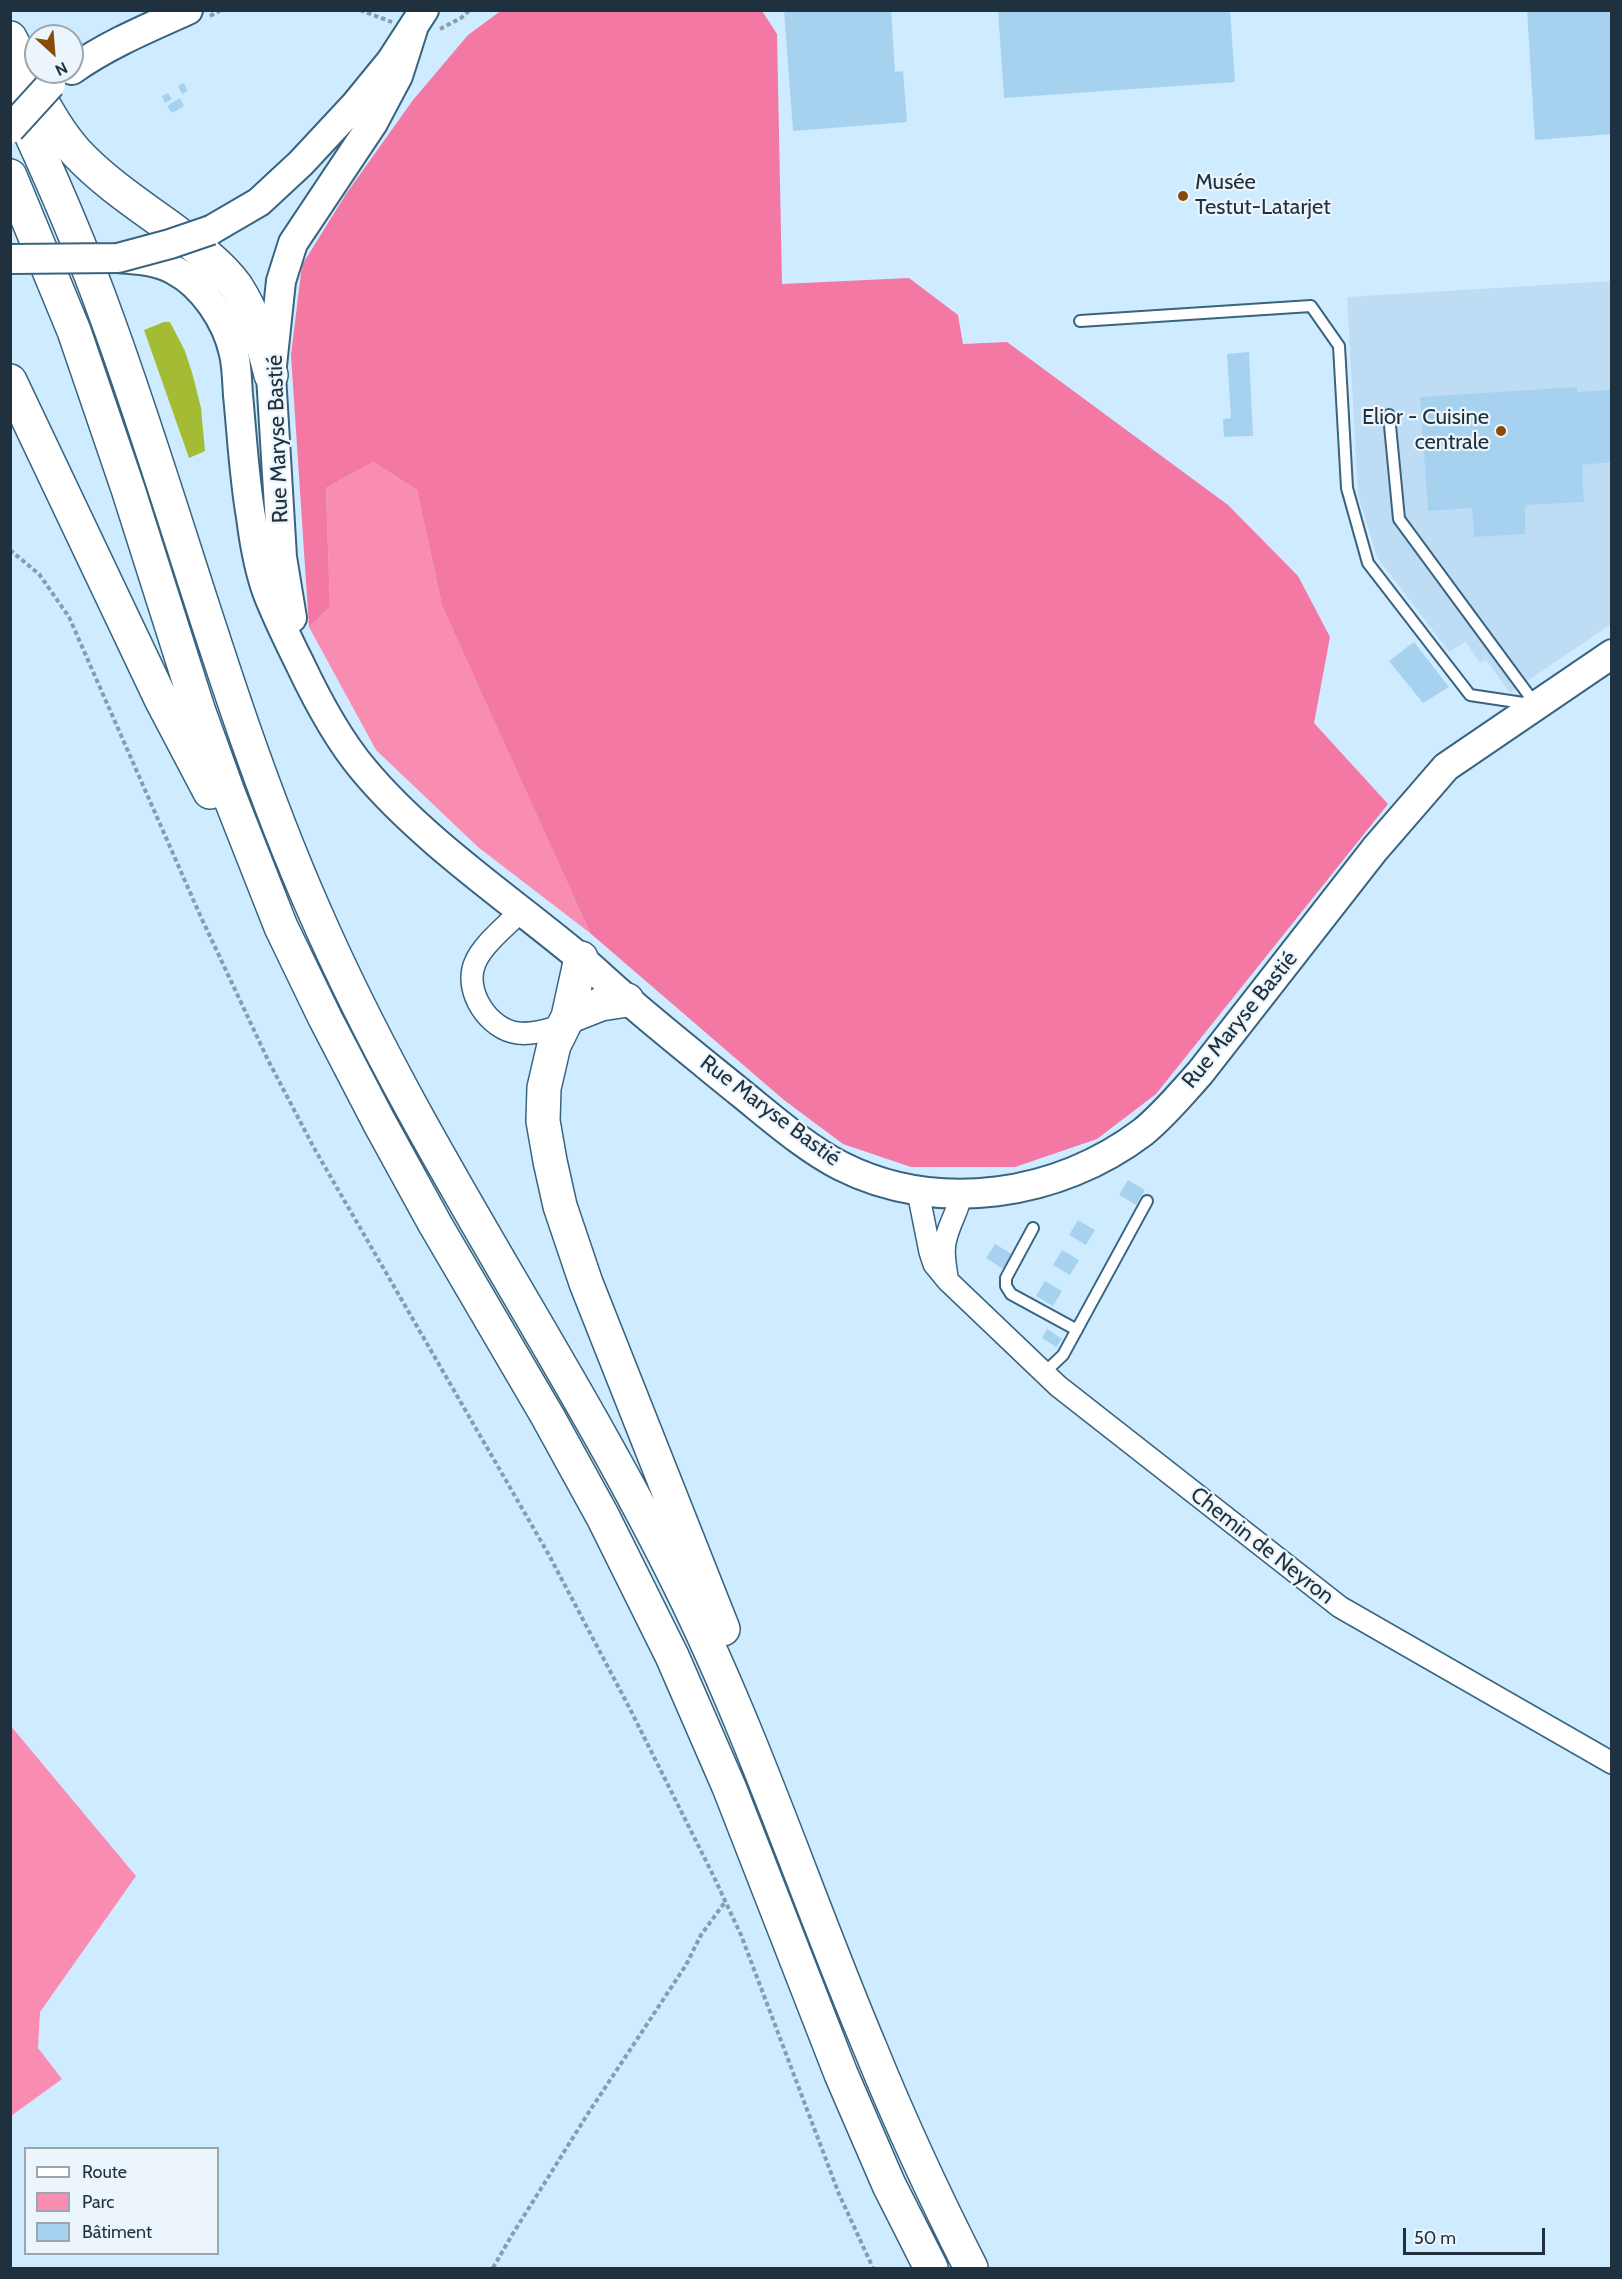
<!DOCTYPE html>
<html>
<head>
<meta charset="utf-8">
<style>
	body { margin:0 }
	#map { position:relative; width:1622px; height:2279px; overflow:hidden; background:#cfebff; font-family:Cabin,sans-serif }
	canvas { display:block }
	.frame { position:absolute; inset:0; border:12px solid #1f313e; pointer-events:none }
	.legend { position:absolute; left:24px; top:2147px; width:195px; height:108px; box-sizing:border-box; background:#ecf5fc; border:2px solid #9aa7b0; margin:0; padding:8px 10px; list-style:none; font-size:18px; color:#1f313e }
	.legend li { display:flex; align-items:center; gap:12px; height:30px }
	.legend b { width:30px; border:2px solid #9aa7b0 }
	.north { position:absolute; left:24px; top:24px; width:60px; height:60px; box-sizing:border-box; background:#ecf5fc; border:2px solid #9aa7b0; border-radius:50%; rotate:154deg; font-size:16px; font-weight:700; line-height:24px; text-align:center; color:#1f313e }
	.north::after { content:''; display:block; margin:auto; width:21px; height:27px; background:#884b0a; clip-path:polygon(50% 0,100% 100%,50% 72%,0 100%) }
	.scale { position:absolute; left:1403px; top:2228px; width:142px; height:27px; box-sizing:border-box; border:3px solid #1f313e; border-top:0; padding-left:8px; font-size:18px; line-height:21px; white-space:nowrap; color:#1f313e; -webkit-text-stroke:4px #ecf5fc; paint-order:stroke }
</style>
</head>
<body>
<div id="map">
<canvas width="1622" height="2279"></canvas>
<div class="frame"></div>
<ul class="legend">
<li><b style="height:8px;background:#fff"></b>Route</li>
<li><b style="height:16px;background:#f98cb1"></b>Parc</li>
<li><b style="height:16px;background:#a6d2f0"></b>Bâtiment</li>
</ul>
<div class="north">N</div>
<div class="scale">50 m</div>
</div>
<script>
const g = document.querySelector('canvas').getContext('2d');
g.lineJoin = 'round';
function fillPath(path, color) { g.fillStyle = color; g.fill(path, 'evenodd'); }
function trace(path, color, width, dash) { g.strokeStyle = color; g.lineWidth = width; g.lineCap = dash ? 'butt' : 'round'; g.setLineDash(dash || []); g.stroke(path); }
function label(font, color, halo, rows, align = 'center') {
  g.font = font + ' Cabin,sans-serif'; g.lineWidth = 4.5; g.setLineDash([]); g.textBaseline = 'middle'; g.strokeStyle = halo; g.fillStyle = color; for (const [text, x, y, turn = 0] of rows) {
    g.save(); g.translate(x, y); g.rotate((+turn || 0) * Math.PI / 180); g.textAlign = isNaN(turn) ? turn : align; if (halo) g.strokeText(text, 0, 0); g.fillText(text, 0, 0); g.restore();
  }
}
fillPath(new Path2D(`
	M1611,281V624L1510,693L1486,660L1480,663L1466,642L1449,652L1377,557L1358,495L1347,297Z`), '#beddf4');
fillPath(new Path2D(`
	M373,462L417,490L442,606L590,933L478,847L376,750L309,627L330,607L326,488Z
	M10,1725L136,1876L40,2012L38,2048L62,2079L11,2116Z`), '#f98cb1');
fillPath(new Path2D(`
	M502,10L762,11L777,34L782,284L909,278L958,315L963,344L1007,342L1228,505L1298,576L1330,637L1314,723L1388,804L1156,1094L1097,1139L1015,1167H911L843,1144L784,1100L590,933L442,606L417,490L373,462L326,488L330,607L309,627L291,355L302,265L346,194L413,100L468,35Z`), '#f378a4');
fillPath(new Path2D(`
	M164,322H170L185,351L193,376L201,408L205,451L189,458L144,330Z`), '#a4bc33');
fillPath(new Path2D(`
	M784,10H891L895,72L903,71L907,122L793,131Z
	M998,10H1230L1235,82L1004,98Z
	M1527,10H1612V134L1535,140Z
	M184,83L188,91L182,94L178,86Z
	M168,93L172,99L165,103L162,96Z
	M180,98L184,106L172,113L167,106Z
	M1249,352L1253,436L1224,437L1223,419L1231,418L1227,354Z
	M1577,387V392L1612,390V462L1582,465L1584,502L1525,505V534L1474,537L1472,508L1428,511L1420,397Z
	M1414,642L1449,687L1423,703L1389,661Z
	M1128,1180L1145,1190L1136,1205L1119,1195Z
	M1078,1220L1095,1230L1086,1245L1069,1235Z
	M995,1244L1012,1254L1003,1269L986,1258Z
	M1062,1250L1079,1260L1070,1275L1053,1265Z
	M1045,1281L1062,1291L1053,1306L1036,1296Z
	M1047,1329L1062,1339L1056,1347L1042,1338Z`), '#a6d2f0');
const service = new Path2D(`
	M1080,321L1311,306L1339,346L1347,488L1368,563L1470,695L1530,704
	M1389,415L1399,519L1536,705
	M1033,1228L1006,1278V1286L1011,1294L1077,1330
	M1044,1373L1063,1355L1147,1201`);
const minor = new Path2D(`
	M521,911C507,925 482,945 475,963C463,991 489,1030 518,1033C533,1035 550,1029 564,1025
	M922,1190L920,1202L930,1252L934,1264L948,1281L1058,1386L1340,1607L1612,1763
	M947,1277C945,1263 942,1248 947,1235C951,1220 959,1209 961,1194`);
const secondary = new Path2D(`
	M72,70C107,45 148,28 188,10
	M211,230L259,202L301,163L355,105L391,61L424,10
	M118,258C137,260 156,260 174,270C203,285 227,321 234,354C237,367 237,381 238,395C242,435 244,477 251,517C254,541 260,574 269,597C278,619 289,642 300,664C317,700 337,738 363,769C422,840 508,898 579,957C596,971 611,986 628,1000C665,1032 704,1063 742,1094C773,1119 806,1148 841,1166C938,1215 1059,1196 1143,1132C1164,1115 1182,1093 1200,1073L1375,849L1446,767L1612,654
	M292,618L282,557L271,375L281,281L293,243L373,123L398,76L413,29`);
const motorway = new Path2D(`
	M10,38C30,76 47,120 76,152C104,182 139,205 172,229C195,246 219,263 236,286C254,314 263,343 271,375
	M10,89C46,165 80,242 108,321C179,516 230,719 314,910C416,1145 566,1355 679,1584C754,1735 806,1896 871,2050C901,2124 935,2197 971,2268
	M10,176L74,331L128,489L198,709L229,795L281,927L325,1018L379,1122L435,1224L548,1417L603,1517L672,1656L729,1787L841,2074L889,2185L931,2268
	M10,381L161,699L210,792
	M581,958L568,1017L554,1045L544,1088L543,1121L550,1161L560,1206L586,1283L723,1629
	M568,1017L601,1004L627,1000`);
trace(service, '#396480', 14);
trace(minor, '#396480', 24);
trace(secondary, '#396480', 32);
trace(motorway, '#396480', 36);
trace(new Path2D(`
	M360,10L392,22
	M210,16L221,10
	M440,29L461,18L470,10
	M10,550L39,574L69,617L200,915L268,1060L314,1148L549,1555L629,1707L713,1875L741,1935L839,2194L873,2268
	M493,2268L512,2235L589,2112L686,1965L701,1935L725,1902`), '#859dae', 4, [4.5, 3]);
trace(service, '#fff', 10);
trace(minor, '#fff', 21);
trace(secondary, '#fff', 28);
trace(motorway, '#fff', 33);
const secondaryBridge = new Path2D(`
	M10,129L51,84
	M10,259L118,258L170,244L211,230`);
trace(secondaryBridge, '#396480', 32, []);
trace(secondaryBridge, '#fff', 28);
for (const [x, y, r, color] of [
	[1183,196,6,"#884b0a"],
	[1501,431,6,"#884b0a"]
]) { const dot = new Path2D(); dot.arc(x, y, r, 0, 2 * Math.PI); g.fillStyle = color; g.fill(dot); trace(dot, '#ecf5fc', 2); }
label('22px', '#1f313e', '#ecf5fc', [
	["Musée",1195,183],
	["Testut-Latarjet",1195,208],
	["Elior - Cuisine",1489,418,"right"],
	["centrale",1489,443,"right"]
], 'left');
label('22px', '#1f313e', '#ecf5fc', [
	["Rue Maryse Bastié",278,439,-92],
	["Rue Maryse Bastié",1240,1020,-51],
	["Rue Maryse Bastié",770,1111,37],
	["Chemin de Neyron",1262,1546,38]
]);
</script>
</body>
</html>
